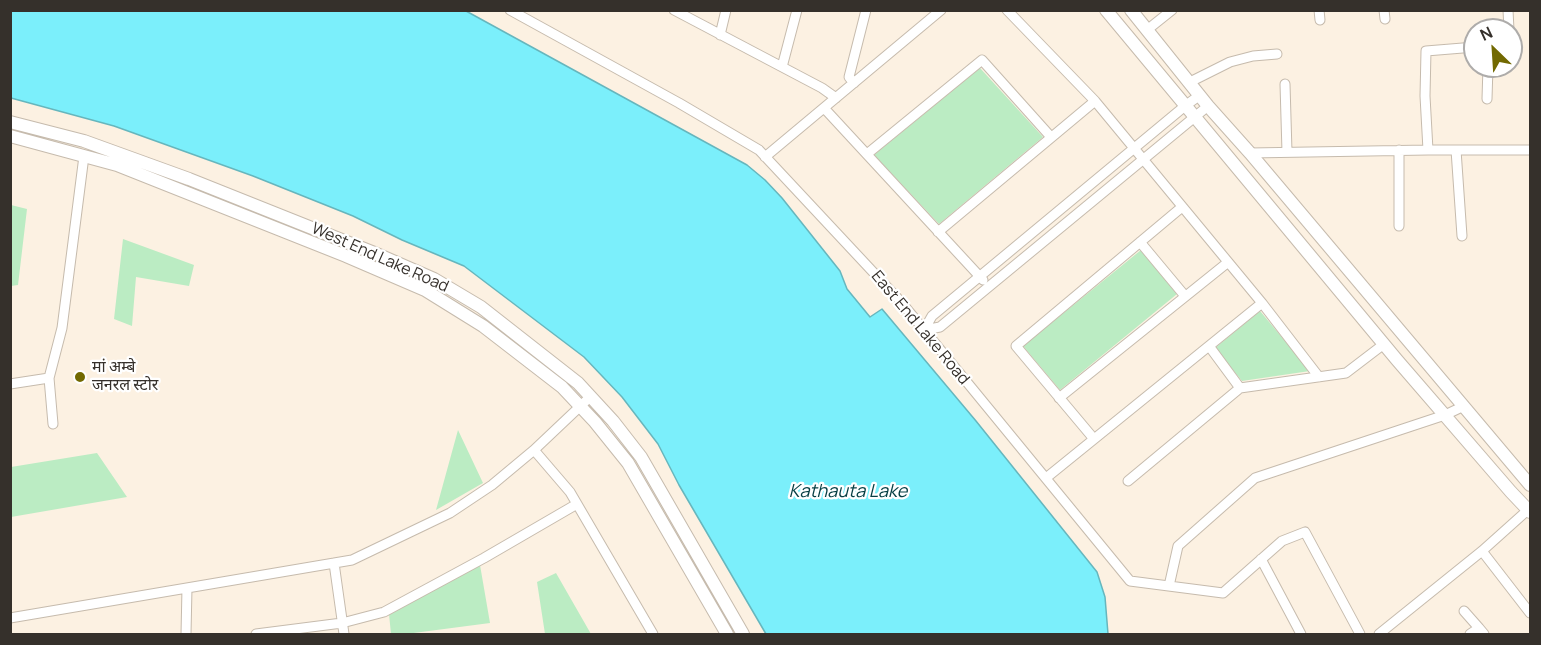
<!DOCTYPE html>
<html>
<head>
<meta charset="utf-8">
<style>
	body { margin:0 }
	#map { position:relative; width:1541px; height:645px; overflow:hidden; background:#fcf1e2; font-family:Manrope,sans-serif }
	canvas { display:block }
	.frame { position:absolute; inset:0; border:12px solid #35302b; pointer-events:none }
	.north { position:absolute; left:1463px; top:18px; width:60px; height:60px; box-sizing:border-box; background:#fff; border:2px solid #aeacaa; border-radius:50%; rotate:335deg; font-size:16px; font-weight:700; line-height:24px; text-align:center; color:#35302b }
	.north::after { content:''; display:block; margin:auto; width:21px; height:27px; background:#726901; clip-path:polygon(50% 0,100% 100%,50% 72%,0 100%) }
</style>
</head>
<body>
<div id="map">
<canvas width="1541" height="645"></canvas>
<div class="frame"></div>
<div class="north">N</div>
</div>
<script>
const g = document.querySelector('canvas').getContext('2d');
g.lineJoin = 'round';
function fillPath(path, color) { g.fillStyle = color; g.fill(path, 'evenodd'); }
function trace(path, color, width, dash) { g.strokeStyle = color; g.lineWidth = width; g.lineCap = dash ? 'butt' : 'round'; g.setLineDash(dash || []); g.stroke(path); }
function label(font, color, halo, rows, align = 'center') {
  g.font = font + ' Manrope,"Noto Sans Devanagari",sans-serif'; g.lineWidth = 4.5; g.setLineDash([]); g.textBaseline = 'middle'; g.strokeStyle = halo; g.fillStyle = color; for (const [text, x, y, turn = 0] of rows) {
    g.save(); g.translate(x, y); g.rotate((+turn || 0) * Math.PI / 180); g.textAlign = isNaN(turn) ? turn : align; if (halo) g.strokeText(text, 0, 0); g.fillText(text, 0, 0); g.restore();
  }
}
fillPath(new Path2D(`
	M980,68L1043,137L939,224L874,155Z
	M11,205L27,209L18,285L11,286Z
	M123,239L194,265L189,286L136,277L132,326L114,319Z
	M1141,250L1177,294L1060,390L1023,346Z
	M1260,311L1310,371L1242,381L1215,348Z
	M458,430L483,483L436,510Z
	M97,453L127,497L11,517V467Z
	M480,565L490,623L406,634H391L389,614Z
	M556,573L591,634H545L537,582Z`), '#bbecc3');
const water = new Path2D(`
	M10,11H466L747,165L765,180L782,198L840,271L847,289L870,317L882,309L976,421L1097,572L1105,597L1108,634H766L679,485L658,444L622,397L584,357L464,266L402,240L353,216L253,176L114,126L11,98Z`);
fillPath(water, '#7beffb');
trace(water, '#66b6bd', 1.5);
const minor = new Path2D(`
	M510,10L679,103L759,150L902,303L1130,581L1223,593L1282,541L1305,532L1360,634
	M674,10L822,88L836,98
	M1007,10L1095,101L1262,303L1319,377
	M1319,10L1320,20
	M1384,10L1385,19
	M1508,10L1509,30
	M1147,30L1172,10
	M720,35L726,10
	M782,67L797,10
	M1190,82L1230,62L1253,56L1277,54
	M854,83L849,77L866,10
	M1285,84L1287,152
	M1487,99L1488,66
	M824,108L983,280
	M1399,150V226
	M1428,150H1530
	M1456,150L1462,236
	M1250,153L1428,150L1425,96L1426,51L1475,47
	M867,154L982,60L1051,137
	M765,157L941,10
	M938,232L1095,101
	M1140,242L1185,296
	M924,330L932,316L1185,106L1200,95
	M924,330L940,327L1208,106
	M1209,346L1240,388L1346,373L1384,344
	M10,384L49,378
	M1059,398L1227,263
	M53,424L49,378L62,328L84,156
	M1094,439L1016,346L1182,207
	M534,450L570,492L653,634
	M1046,478L1262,303
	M1128,481L1240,388
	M1482,551L1530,613
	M1261,559L1301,634
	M334,563L344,634
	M1169,586L1178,546L1255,478L1445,415L1464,406
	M1464,611L1479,628
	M10,618L352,560L450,513L492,485L534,450L590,397
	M186,634L187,588
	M256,634L342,623L384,612L484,558L577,504
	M1379,634L1482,551L1530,508
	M1470,634L1479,628L1484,634`);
const tertiary = new Path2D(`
	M1106,10L1397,360L1511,492L1530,512
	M1131,10L1208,106L1250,153L1530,485
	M10,122L84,141L189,179L372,252L434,279L481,307L578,383L613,421L641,457L743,634
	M10,136L117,165L346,256L425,290L483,326L562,387L595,422L628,463L727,634`);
trace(minor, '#c6bbad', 11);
trace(tertiary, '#c6bbad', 14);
trace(minor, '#fff', 9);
trace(tertiary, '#fff', 12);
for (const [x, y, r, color] of [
	[80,377,6,"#726901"]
]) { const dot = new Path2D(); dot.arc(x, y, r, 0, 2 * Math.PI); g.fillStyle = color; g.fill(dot); trace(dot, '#fff', 2); }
label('16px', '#35302b', '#fff', [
	["West End Lake Road",380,258,24],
	["East End Lake Road",920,328,50]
]);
label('16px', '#35302b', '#fff', [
	["मां अम्बे",92,368],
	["जनरल स्टोर",92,386]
], 'left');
label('italic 18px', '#063f44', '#fff', [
	["Kathauta Lake",848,492]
]);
</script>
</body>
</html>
